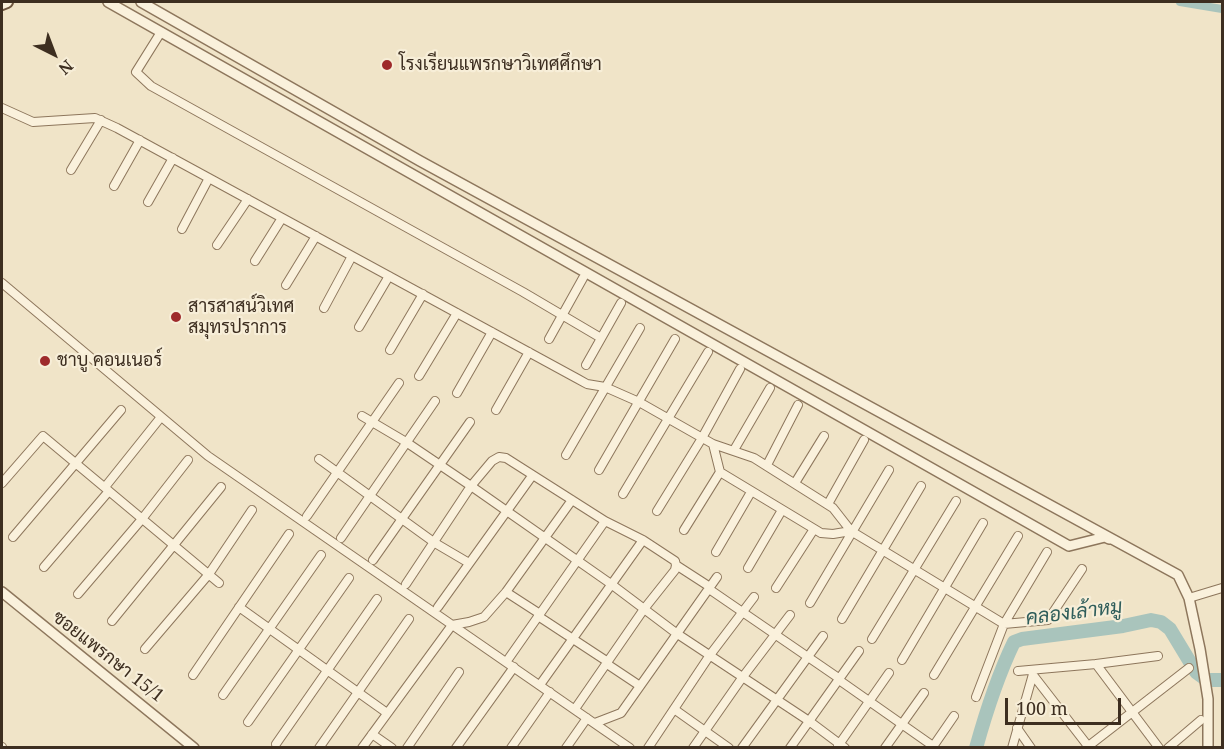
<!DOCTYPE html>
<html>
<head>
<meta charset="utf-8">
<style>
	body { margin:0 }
	#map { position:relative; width:1224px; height:749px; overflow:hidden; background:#f0e4c8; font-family:"Noto Serif",serif }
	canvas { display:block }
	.frame { position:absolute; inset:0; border:3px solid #3d2e20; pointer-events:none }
	.north { position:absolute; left:24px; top:24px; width:60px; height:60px; -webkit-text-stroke:4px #f7eed8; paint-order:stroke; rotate:138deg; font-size:16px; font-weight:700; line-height:24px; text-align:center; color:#3d2e20 }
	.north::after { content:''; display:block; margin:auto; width:21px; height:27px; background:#3d2e20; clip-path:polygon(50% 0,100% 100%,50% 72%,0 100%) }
	.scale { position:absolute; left:1005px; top:698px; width:116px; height:27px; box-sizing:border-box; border:3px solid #3d2e20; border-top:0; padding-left:8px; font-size:18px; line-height:21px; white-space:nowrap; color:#3d2e20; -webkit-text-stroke:4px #f7eed8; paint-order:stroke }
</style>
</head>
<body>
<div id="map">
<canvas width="1224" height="749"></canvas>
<div class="frame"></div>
<div class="north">N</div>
<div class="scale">100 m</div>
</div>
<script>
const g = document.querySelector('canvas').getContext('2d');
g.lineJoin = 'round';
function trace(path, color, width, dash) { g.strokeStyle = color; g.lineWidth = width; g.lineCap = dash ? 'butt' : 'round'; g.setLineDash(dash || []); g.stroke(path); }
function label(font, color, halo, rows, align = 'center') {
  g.font = font + ' "Noto Serif",Sarabun,serif'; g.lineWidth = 4.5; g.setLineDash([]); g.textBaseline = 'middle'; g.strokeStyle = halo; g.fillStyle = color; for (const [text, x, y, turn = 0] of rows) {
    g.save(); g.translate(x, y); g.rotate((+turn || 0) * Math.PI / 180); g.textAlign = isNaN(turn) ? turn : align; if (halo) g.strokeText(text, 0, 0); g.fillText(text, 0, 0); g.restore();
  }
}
trace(new Path2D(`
	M1180,2L1222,9`), '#a9c4bc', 8);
trace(new Path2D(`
	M976,748C986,712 998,675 1014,642L1022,639L1123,626L1151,620L1161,622L1170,629L1196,672L1207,680H1222`), '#a9c4bc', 14);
const minor = new Path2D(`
	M161,32L136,72L151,86L523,292L601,338
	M2,108L33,122L95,118L117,128L578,379L587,384L605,387L639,402L713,444L754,458L833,508L851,531L1004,624L1048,620L1082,569
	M71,170L101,120
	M114,186L140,140
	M148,202L173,158
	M182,229L209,178
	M217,245L248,199
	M255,261L282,218
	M2,283L208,456L630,748
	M286,285L316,236
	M324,308L352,256
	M359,327L389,276
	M549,339L583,278
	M390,350L423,294
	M586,365L621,303
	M419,376L457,313
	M457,393L492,332
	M496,410L529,352
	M362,416L406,442L471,486L611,584L676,633L809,721L845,748
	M713,444L720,472L821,533L833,534L851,531
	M734,450L770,388
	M566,455L640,328
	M319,459L435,543L469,563
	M767,465L798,405
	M599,470L675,339
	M2,483L43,436L219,583
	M795,483L824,436
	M105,487L161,417
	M623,494L708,352
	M828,504L864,440
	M657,511L702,438L740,369
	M307,516L399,383
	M684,530L720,472
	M13,537L121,410
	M341,538L435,401
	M716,552L751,492
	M373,560L470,422
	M44,567L109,491
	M748,568L782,510
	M406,584L471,486L492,461L499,457L506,458L605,521L643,540L675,561L676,565L710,587
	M776,588L814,529
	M709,589L840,679
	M506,592L540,614
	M78,594L142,519L188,460
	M1189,598L1222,588
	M810,603L889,470
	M239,607L387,713
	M438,607L532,476
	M538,616L608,662
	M842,619L921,486
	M112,621L221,487
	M872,639L956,501
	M145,649L209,574L252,510
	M509,658L605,521
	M902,660L983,523
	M607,664L640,686
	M1096,664L1158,656
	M1018,671L1096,664L1159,748
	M193,675L289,534
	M934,675L1018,536
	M1033,675L1088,746
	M839,680L933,746
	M542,682L643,540
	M223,695L321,555
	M976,697L1004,624L1047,552
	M577,706L644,609L675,570L676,565
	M674,709L729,748
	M248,722L349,578
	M595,723L621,713L717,577
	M1017,728L1031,748
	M372,734L392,748
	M276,744L377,599
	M838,746L889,673
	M2,747V748
	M319,748L409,619
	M362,748L452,625L469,622L484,617L506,592L572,500
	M407,748L459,672
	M456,748L514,667
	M511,748L550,692
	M566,748L587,718
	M648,748L710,655L754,597
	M693,748L742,678L790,615
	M742,748L823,636
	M790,748L859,651
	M885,748L924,693
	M932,748L954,716
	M1012,748L1033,674
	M1086,748L1189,668
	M1168,748L1201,720`);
const tertiary = new Path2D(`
	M108,2L1069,546L1105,537L1109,539
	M141,2L420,161L1178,575L1189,598L1200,649L1208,699V748
	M2,592L194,748`);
const secondary = new Path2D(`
	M2,4L7,2`);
trace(minor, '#8d765c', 10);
trace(tertiary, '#8d765c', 12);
trace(secondary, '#6f573f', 14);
trace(minor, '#faf1dc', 8);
trace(tertiary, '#faf1dc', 9);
trace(secondary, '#faf1dc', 10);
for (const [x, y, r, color] of [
	[387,65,6,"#9e2a2b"],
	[176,317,6,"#9e2a2b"],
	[45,361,6,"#9e2a2b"]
]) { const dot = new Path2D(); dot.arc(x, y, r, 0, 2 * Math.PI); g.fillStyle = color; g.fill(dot); trace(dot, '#f7eed8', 2); }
label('18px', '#3d2e20', '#f7eed8', [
	["โรงเรียนแพรกษาวิเทศศึกษา",399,65],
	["สารสาสน์วิเทศ",188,307],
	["สมุทรปราการ",188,328],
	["ชาบู คอนเนอร์",57,361]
], 'left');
label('18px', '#3d2e20', '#f7eed8', [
	["ซอยแพรกษา 15/1",108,657,38]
]);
label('italic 20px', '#2f5d5a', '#f7eed8', [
	["คลองเล้าหมู",1074,613,-7]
]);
</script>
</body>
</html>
